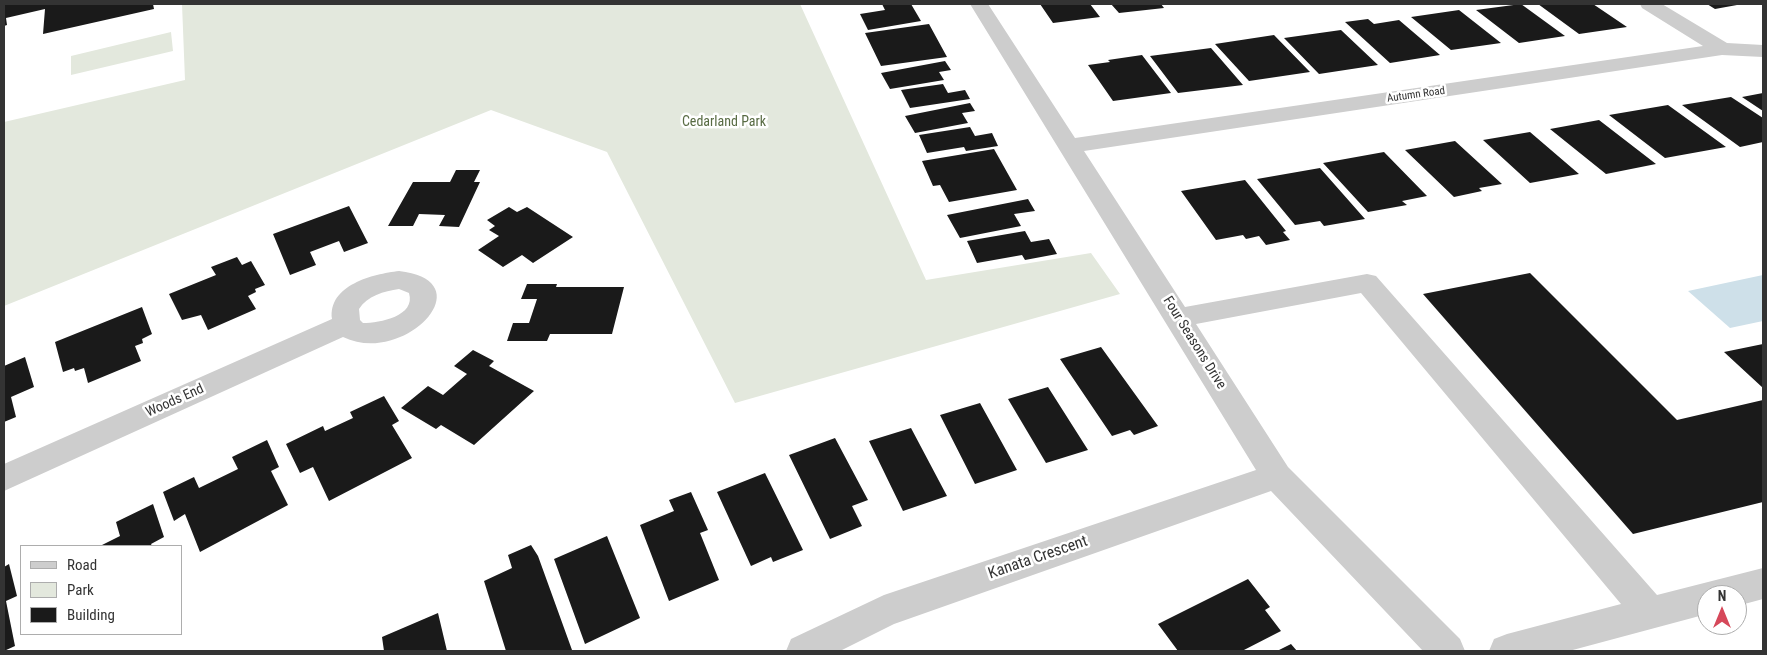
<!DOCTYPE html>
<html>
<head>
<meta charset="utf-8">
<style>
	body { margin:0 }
	#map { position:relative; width:1767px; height:655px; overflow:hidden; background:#fff; font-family:"Roboto Condensed",sans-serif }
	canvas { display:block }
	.frame { position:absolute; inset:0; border:5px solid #333; pointer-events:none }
	.legend { position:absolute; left:20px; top:545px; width:162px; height:90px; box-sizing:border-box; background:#fff; border:1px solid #adadad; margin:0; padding:6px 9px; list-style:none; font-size:15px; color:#333 }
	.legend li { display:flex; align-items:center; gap:10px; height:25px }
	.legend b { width:25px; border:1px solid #adadad }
	.north { position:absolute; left:1697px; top:585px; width:50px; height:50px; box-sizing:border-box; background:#fff; border:1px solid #adadad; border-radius:50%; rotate:0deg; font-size:14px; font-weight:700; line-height:20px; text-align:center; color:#333 }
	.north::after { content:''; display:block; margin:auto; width:18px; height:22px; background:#d6485a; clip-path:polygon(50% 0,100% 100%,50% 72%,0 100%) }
</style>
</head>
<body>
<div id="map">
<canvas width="1767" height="655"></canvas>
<div class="frame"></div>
<ul class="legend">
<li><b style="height:6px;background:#cdcdcd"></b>Road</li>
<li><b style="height:14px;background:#e3e8dd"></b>Park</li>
<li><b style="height:14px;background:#1a1a1a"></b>Building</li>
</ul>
<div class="north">N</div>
</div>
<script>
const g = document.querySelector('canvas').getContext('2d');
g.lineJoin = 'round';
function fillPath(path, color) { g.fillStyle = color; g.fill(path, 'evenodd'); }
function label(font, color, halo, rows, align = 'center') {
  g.font = font + ' "Roboto Condensed",sans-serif'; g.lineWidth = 5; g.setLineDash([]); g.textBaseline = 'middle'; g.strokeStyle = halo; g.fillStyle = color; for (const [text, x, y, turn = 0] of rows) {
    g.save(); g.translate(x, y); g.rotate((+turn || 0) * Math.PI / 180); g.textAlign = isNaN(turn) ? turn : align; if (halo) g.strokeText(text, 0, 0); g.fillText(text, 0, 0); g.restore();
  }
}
fillPath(new Path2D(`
	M182,4H800L926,280L1091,253L1120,294L735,403L607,152L491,110L4,306V122L185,80Z
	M171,32L173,51L71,75V56Z`), '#e3e8dd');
fillPath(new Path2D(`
	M1763,275V321L1730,328L1688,291Z`), '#cee0e9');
fillPath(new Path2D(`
	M4,4H153L154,9L43,34L45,9L6,18L7,25L4,26Z
	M882,4H911L921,21L868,30L860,14L885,10Z
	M1040,4H1090L1100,17L1053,23Z
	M1111,4H1161L1164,8L1119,13Z
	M1521,4L1565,36L1519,43L1476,10Z
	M1538,4H1593L1627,27L1579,34Z
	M1707,4H1737V5L1715,9Z
	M1459,10L1501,43L1451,50L1411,17Z
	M1368,19L1374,24L1399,20L1440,55L1390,63L1345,22Z
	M929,24L947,57L881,66L865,33Z
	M1341,30L1378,65L1319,74L1284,38Z
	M1274,35L1310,72L1249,81L1215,44Z
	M1211,48L1243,85L1178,93L1150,56Z
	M1142,55L1171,93L1113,101L1088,65L1110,62L1108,60Z
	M945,61L951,70L939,72L944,80L890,89L881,73Z
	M943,84L948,93L965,90L970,99L910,108L901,90Z
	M1763,93V111L1742,97Z
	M1731,97L1763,118V142L1740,147L1682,105Z
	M970,103L975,111L962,113L968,123L915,133L905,116Z
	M1668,105L1726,147L1665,158L1609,115Z
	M1599,120L1656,164L1606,174L1550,129Z
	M970,127L975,136L992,133L998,146L966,151L964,147L927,153L919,135Z
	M1530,132L1579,174L1530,183L1483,140Z
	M1455,141L1502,184L1479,188L1482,191L1454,197L1405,150Z
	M994,149L1017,190L949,202L940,185L933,186L922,161Z
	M1384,152L1427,196L1402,201L1407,205L1368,212L1323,163Z
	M1320,168L1365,219L1324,226L1320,221L1295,225L1257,179Z
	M456,170H480L474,182H480L459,227L439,226L445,215L419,214L413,226H388L413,182H450Z
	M1245,180L1286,231L1283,232L1290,240L1266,245L1259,236L1246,239L1243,235L1216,240L1181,191Z
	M1028,199L1035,211L1014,214L1021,226L960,238L947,215Z
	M349,206L368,243L344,252L339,241L310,252L316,265L290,275L273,234Z
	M509,207L517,212L527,207L573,237L533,263L522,255L503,267L478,250L499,236L489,230L495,226L487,220Z
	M1025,231L1031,242L1049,239L1057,254L1025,260L1022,255L977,263L967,241Z
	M237,257L242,265L251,261L265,285L255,289L256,292L248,296L256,309L208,330L201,315L182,320L169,294L216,275L211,267Z
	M1530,273L1677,420L1763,400V502L1633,534L1423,294Z
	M527,284H557L556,287H624L612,334H550L547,341H507L513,323H529L537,299H521Z
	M142,307L152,334L142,339L143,343L135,346L141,361L88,383L84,368L75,371L74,368L63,372L55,342Z
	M1763,344V388L1724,352Z
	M1101,347L1158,426L1134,435L1130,430L1112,436L1060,359Z
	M473,350L494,361L489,366L534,391L474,445L441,425L436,429L401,408L428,386L443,395L467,374L454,366Z
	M25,357L34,387L11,397L16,417L4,422V366Z
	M1048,387L1088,450L1046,463L1008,399Z
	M384,396L399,421L392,425L412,458L329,501L313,467L300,473L286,444L323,426L325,431L353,418L350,412Z
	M980,403L1017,470L975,484L940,415Z
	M911,428L947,496L903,511L869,441Z
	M835,438L868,500L852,506L862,526L830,539L789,455Z
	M267,440L279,467L271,471L288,505L200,552L185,514L174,521L163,492L194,477L199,488L238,469L232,457Z
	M765,473L803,550L773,562L771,557L751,566L717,492Z
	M691,492L708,530L700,533L719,580L669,601L640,525L674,511L669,500Z
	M153,504L164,537L151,544L152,546H100L120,536L116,522Z
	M607,536L640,618L585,644L554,559Z
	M531,545L538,556L572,650L570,651L513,650L506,651L484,581L512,568L508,555Z
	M9,564L17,596L6,601L15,646L4,651V567Z
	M1248,579L1270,607L1265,610L1281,631L1242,651H1178L1158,624Z
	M438,613L447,651H384L382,637Z
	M1291,644L1297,651H1277Z`), '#1a1a1a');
fillPath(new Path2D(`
	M970,4H988L1075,138L1703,46L1642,8L1640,4H1662L1727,43L1763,45V57L1722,55L1084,151L1185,307L1367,274L1376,276L1657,595L1763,568V599L1737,606V595H1707V614L1569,651H1489L1494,639L1507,634L1621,604L1361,293L1196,324L1288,467L1460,639L1465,651H1423L1271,491L894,624L840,651H786L791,639L884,595L1256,470Z
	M399,271C486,281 404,367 343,337L4,491V464L332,319C328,285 373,274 399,271ZM399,289L409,293C416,316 380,323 363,323L360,320L359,309C367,296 384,291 399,289Z`), '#cdcdcd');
label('11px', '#333', '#fff', [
	["Autumn Road",1416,95,-8]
]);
label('14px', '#586b43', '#fff', [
	["Cedarland Park",724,122]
]);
label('14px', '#333', '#fff', [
	["Four Seasons Drive",1194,343,58],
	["Woods End",175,401,-24]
]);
label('16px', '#333', '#fff', [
	["Kanata Crescent",1038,558,-19]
]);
</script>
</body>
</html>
